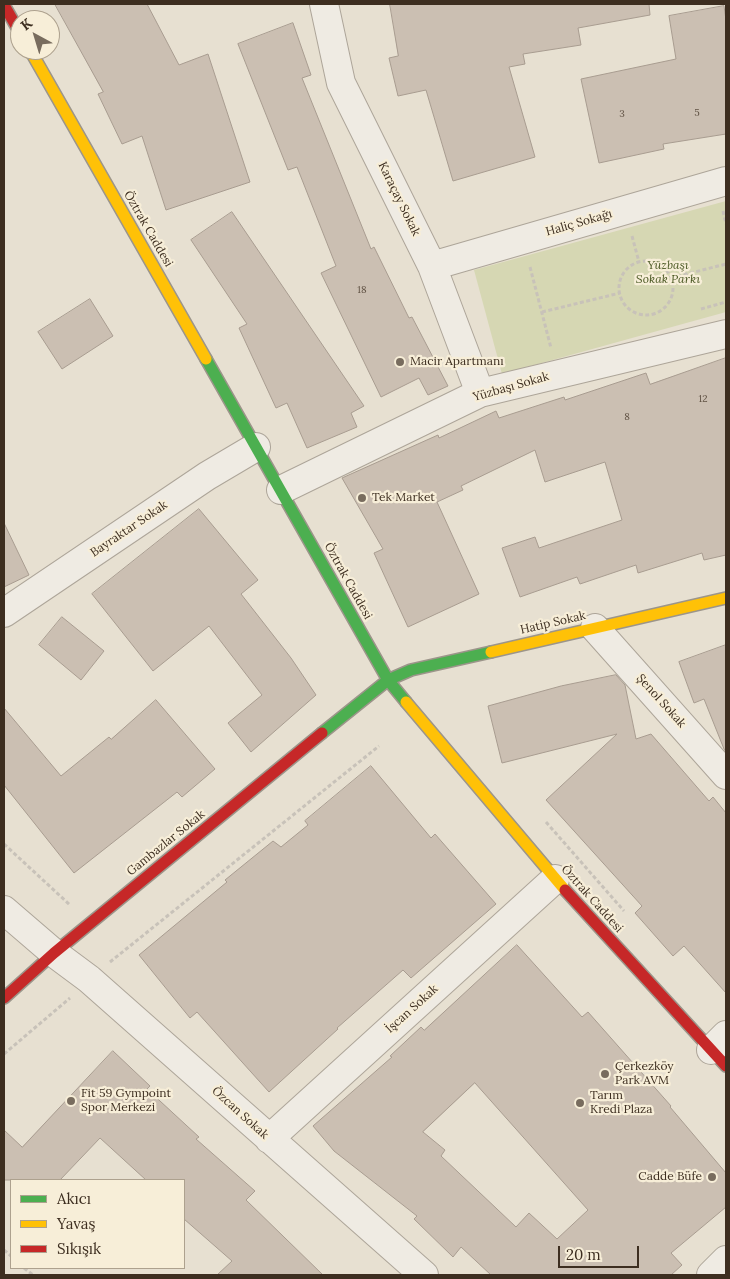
<!DOCTYPE html>
<html>
<head>
<meta charset="utf-8">
<style>
	body { margin:0 }
	#map { position:relative; width:730px; height:1279px; overflow:hidden; background:#e7e0d1; font-family:Lora,serif }
	canvas { display:block }
	.frame { position:absolute; inset:0; border:5px solid #3d2e20; pointer-events:none }
	.legend { position:absolute; left:10px; top:1179px; width:175px; height:90px; box-sizing:border-box; background:#f7eed8; border:1px solid #ada18e; margin:0; padding:6px 9px; list-style:none; font-size:15px; color:#3d2e20 }
	.legend li { display:flex; align-items:center; gap:10px; height:25px }
	.legend b { width:25px; border:1px solid #ada18e }
	.north { position:absolute; left:10px; top:10px; width:50px; height:50px; box-sizing:border-box; background:#f7eed8; border:1px solid #ada18e; border-radius:50%; rotate:321deg; font-size:14px; font-weight:700; line-height:20px; text-align:center; color:#3d2e20 }
	.north::after { content:''; display:block; margin:auto; width:18px; height:22px; background:#786c5e; clip-path:polygon(50% 0,100% 100%,50% 72%,0 100%) }
	.scale { position:absolute; left:558px; top:1246px; width:81px; height:22px; box-sizing:border-box; border:2px solid #3d2e20; border-top:0; padding-left:6px; font-size:15px; line-height:18px; white-space:nowrap; color:#3d2e20; -webkit-text-stroke:4px #f7eed8; paint-order:stroke }
</style>
</head>
<body>
<div id="map">
<canvas width="730" height="1279"></canvas>
<div class="frame"></div>
<ul class="legend">
<li><b style="height:6px;background:#4caf50"></b>Akıcı</li>
<li><b style="height:6px;background:#ffc107"></b>Yavaş</li>
<li><b style="height:6px;background:#c62828"></b>Sıkışık</li>
</ul>
<div class="north">K</div>
<div class="scale">20 m</div>
</div>
<script>
const g = document.querySelector('canvas').getContext('2d');
g.lineJoin = 'round';
function fillPath(path, color) { g.fillStyle = color; g.fill(path, 'evenodd'); }
function trace(path, color, width, dash) { g.strokeStyle = color; g.lineWidth = width; g.lineCap = dash ? 'butt' : 'round'; g.setLineDash(dash || []); g.stroke(path); }
function label(font, color, halo, rows, align = 'center') {
  g.font = font + ' Lora,serif'; g.lineWidth = 4.5; g.setLineDash([]); g.textBaseline = 'middle'; g.strokeStyle = halo; g.fillStyle = color; for (const [text, x, y, turn = 0] of rows) {
    g.save(); g.translate(x, y); g.rotate((+turn || 0) * Math.PI / 180); g.textAlign = isNaN(turn) ? turn : align; if (halo) g.strokeText(text, 0, 0); g.fillText(text, 0, 0); g.restore();
  }
}
fillPath(new Path2D(`
	M726,201V312L502,374L474,270Z`), '#d6d7b3');
const building = new Path2D(`
	M55,4H147L179,65L208,54L250,182L166,210L142,136L122,144L98,94L103,92Z
	M390,4H649L650,15L578,28L581,45L523,54L525,64L509,67L535,157L453,181L426,90L398,96L389,58L398,56Z
	M724,6L726,20V134L663,144L664,149L599,163L581,79L676,59L669,16Z
	M293,23L311,75L302,78L371,249L374,247L409,318L412,317L448,386L428,395L419,378L381,397L321,273L336,266L297,167L288,170L238,44Z
	M232,212L364,406L351,413L357,427L307,448L287,403L276,408L239,328L247,324L191,240Z
	M90,299L113,336L62,369L38,332Z
	M726,358V555L704,560L702,553L638,573L636,565L580,584L577,577L520,597L502,548L535,537L539,548L622,520L605,462L545,482L535,450L461,486L463,490L437,502L479,594L408,627L374,553L383,549L342,478L438,435L439,438L496,411L499,418L564,397L565,400L646,373L650,384Z
	M199,509L258,580L241,594L291,658L316,695L251,752L228,723L262,695L209,626L153,671L92,594Z
	M4,523L29,575L4,587Z
	M62,617L104,651L81,680L39,645Z
	M726,645V752L724,749L704,699L694,703L679,662Z
	M616,675L625,685L636,739L651,734L709,801L713,797L726,813V993L684,946L673,956L635,913L642,906L546,800L617,734L502,763L488,706L561,686Z
	M156,700L215,769L182,797L177,792L74,873L4,785V708L61,776L109,737L111,739Z
	M371,766L431,838L435,834L496,904L411,978L403,970L337,1028L338,1029L269,1092L197,1012L190,1018L139,955L227,882L225,880L273,841L281,847L308,825L305,821Z
	M517,945L582,1017L588,1012L671,1106L670,1107L726,1173V1207L671,1253L682,1265L671,1275H491L461,1247L453,1257L414,1219L417,1216L334,1151L313,1126L392,1057L390,1056L421,1027L424,1030ZM475,1083L588,1210L557,1239L529,1213L516,1227L441,1156L445,1150L423,1132Z
	M113,1051L150,1086L147,1089L199,1137L196,1139L255,1191L246,1200L323,1275H217L232,1261L184,1219V1180H146L100,1138L60,1180H4V1130L22,1147Z`);
fillPath(building, '#cbbfb2');
trace(building, '#a89c90', 1);
const street = new Path2D(`
	M324,4L341,83L432,266L480,393
	M432,266L726,181
	M281,490L480,393L726,334
	M4,613L207,476L256,447
	M595,628L726,775
	M4,910L54,953L89,979L424,1275
	M711,1050L726,1035
	M269,1139L555,879
	M711,1275L726,1260`);
const fast = new Path2D(`
	M206,359L388,680L406,702
	M322,733L388,680L411,670L491,652`);
const slow = new Path2D(`
	M30,50L206,359
	M491,652L726,598
	M406,702L565,890`);
const jam = new Path2D(`
	M4,5L20,33
	M565,890L726,1066
	M4,998L54,953L322,733`);
trace(street, '#ada599', 30);
trace(fast, '#9c958a', 14);
trace(slow, '#9c958a', 14);
trace(jam, '#9c958a', 14);
trace(new Path2D(`
	M723,211L726,224
	M632,236L639,262
	M619 288a27 27 0 1 1 54 0a27 27 0 1 1-54 0Z
	M530,267L551,348
	M671,278L726,264
	M701,309L726,302
	M542,312L620,293
	M546,822L624,911
	M4,844L70,905
	M110,962L379,746
	M4,1054L70,998
	M4,1250L11,1256
	M24,1268L33,1275`), '#c8c2b9', 3, [4, 2.5]);
trace(street, '#efebe3', 28);
trace(fast, '#4caf50', 11);
trace(slow, '#ffc107', 11);
trace(jam, '#c62828', 11);
for (const [x, y, r, color] of [
	[400,362,5,"#786c5e"],
	[362,498,5,"#786c5e"],
	[605,1074,5,"#786c5e"],
	[71,1101,5,"#786c5e"],
	[580,1103,5,"#786c5e"],
	[712,1177,5,"#786c5e"]
]) { const dot = new Path2D(); dot.arc(x, y, r, 0, 2 * Math.PI); g.fillStyle = color; g.fill(dot); trace(dot, '#f7eed8', 2); }
label('10px', '#605244', null, [
	["5",697,113],
	["3",622,114],
	["18",362,290],
	["12",703,399],
	["8",627,417]
]);
label('12px', '#3d2e20', '#f7eed8', [
	["Karaçay Sokak",399,199,64],
	["Haliç Sokağı",579,223,-16],
	["Öztrak Caddesi",148,229,60],
	["Yüzbaşı Sokak",511,387,-16],
	["Bayraktar Sokak",129,529,-34],
	["Öztrak Caddesi",348,581,61],
	["Hatip Sokak",553,623,-13],
	["Şenol Sokak",661,701,48],
	["Gambazlar Sokak",166,843,-39],
	["Öztrak Caddesi",592,899,48],
	["İşcan Sokak",412,1009,-42],
	["Özcan Sokak",240,1113,42]
]);
label('italic 12px', '#4d5a26', '#f7eed8', [
	["Yüzbaşı",668,266],
	["Sokak Parkı",668,280]
]);
label('12px', '#3d2e20', '#f7eed8', [
	["Macir Apartmanı",410,362],
	["Tek Market",372,498],
	["Çerkezköy",615,1067],
	["Park AVM",615,1081],
	["Fit 59 Gympoint",81,1094],
	["Spor Merkezi",81,1108],
	["Tarım",590,1096],
	["Kredi Plaza",590,1110],
	["Cadde Büfe",702,1177,"right"]
], 'left');
</script>
</body>
</html>
